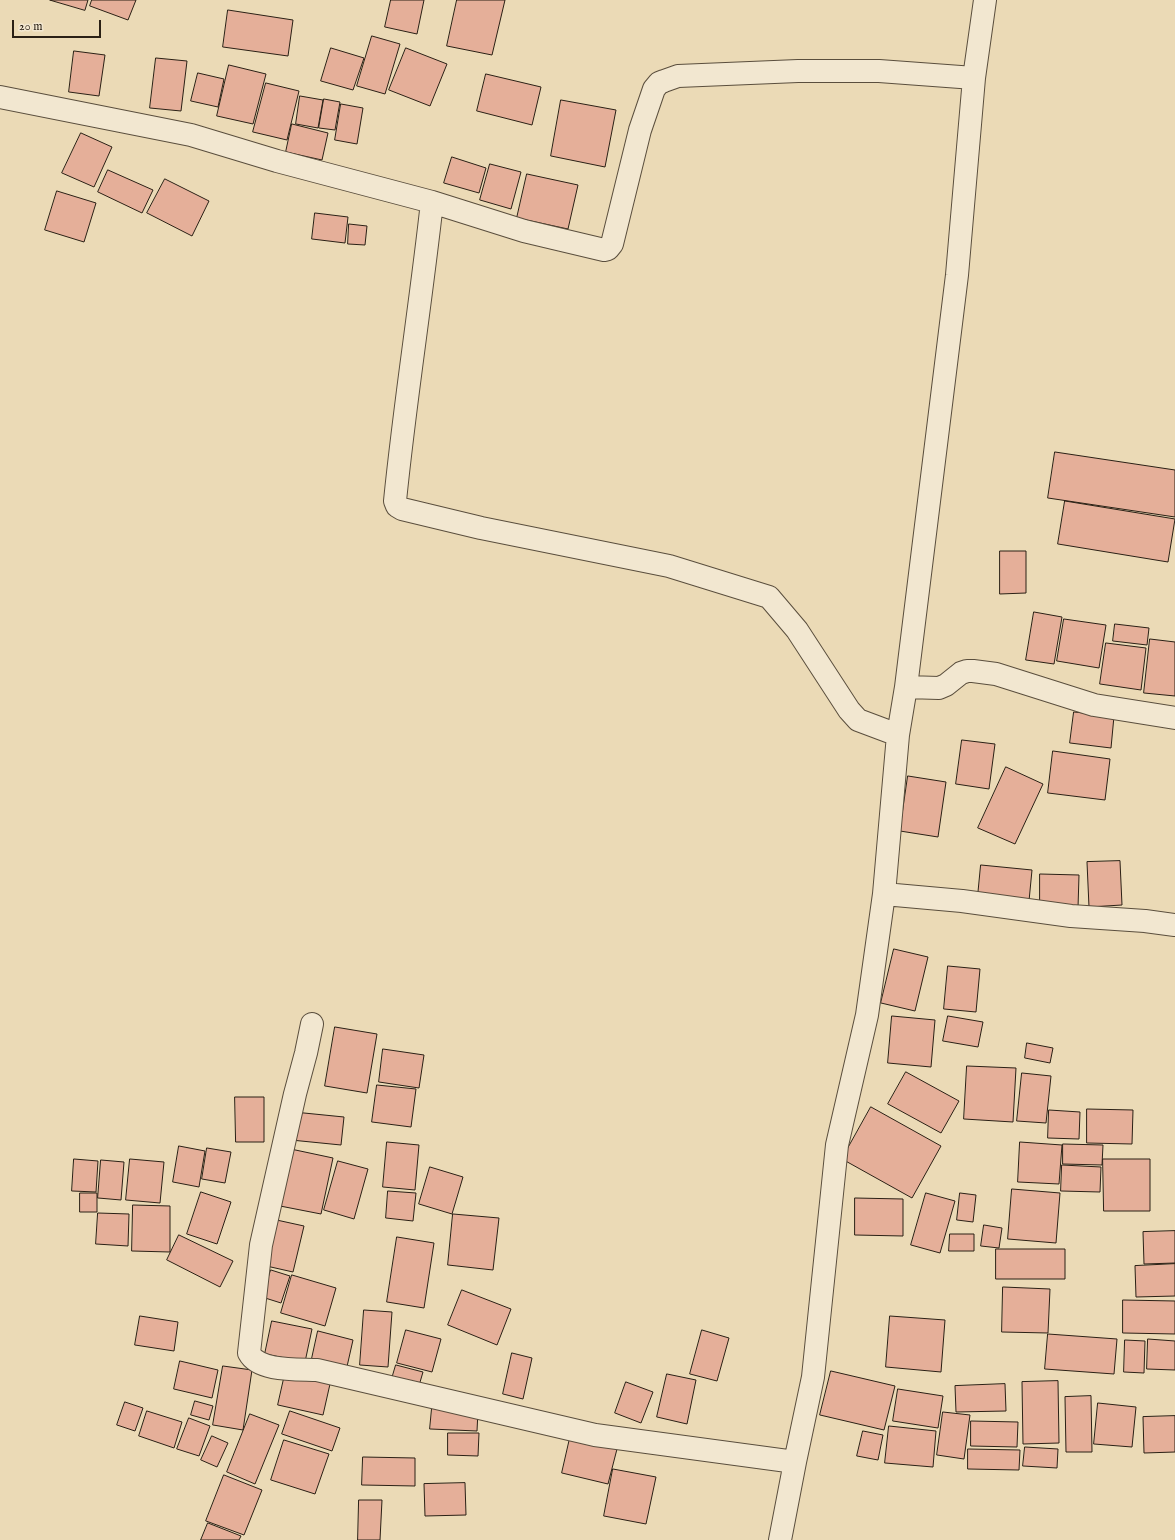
<!DOCTYPE html>
<html>
<head>
<meta charset="utf-8">
<style>
	body { margin:0 }
	#map { position:relative; width:1175px; height:1540px; overflow:hidden; background:#ebdab6; font-family:"IM FELL English",serif }
	canvas { display:block }
	.scale { position:absolute; left:12px; top:20px; width:89px; height:18px; box-sizing:border-box; border:2px solid #2a2015; border-top:0; padding-left:5px; font-size:12px; line-height:14px; white-space:nowrap; color:#2a2015; -webkit-text-stroke:3px #f2e7d0; paint-order:stroke }
</style>
</head>
<body>
<div id="map">
<canvas width="1175" height="1540"></canvas>
<div class="scale">20 m</div>
</div>
<script>
const g = document.querySelector('canvas').getContext('2d');
g.lineJoin = 'round';
function fillPath(path, color) { g.fillStyle = color; g.fill(path, 'evenodd'); }
function trace(path, color, width, dash) { g.strokeStyle = color; g.lineWidth = width; g.lineCap = dash ? 'butt' : 'round'; g.setLineDash(dash || []); g.stroke(path); }
const building = new Path2D(`
	M50,0H88L85,10Z
	M92,0H136L128,20L90,6Z
	M391,0H424L417,34L385,27Z
	M457,0H505L492,55L447,46Z
	M228,10L293,20L288,56L223,47Z
	M372,36L400,44L385,94L357,86Z
	M331,48L364,58L353,90L321,81Z
	M406,48L447,64L430,106L389,90Z
	M74,51L105,55L99,96L69,92Z
	M156,58L187,61L181,111L150,108Z
	M229,65L266,74L253,124L217,116Z
	M198,73L224,79L218,107L191,101Z
	M486,74L541,87L532,125L477,111Z
	M266,83L299,91L287,140L253,132Z
	M300,96L323,100L318,128L296,124Z
	M324,99L340,102L335,130L319,128Z
	M561,100L616,110L605,167L551,156Z
	M341,104L363,108L357,144L335,140Z
	M292,124L328,133L322,160L286,152Z
	M81,133L112,147L94,187L62,173Z
	M452,157L486,168L479,193L444,183Z
	M490,164L521,172L511,209L480,200Z
	M108,170L153,190L142,213L98,192Z
	M527,174L578,185L568,229L517,218Z
	M165,179L209,201L192,236L147,213Z
	M57,191L96,203L84,242L45,230Z
	M315,213L348,217L345,243L312,239Z
	M349,224L367,226L365,245L348,244Z
	M1055,452L1175,470V517L1048,498Z
	M1065,501L1175,519L1168,562L1058,544Z
	M1000,551H1026V593L1000,594Z
	M1034,612L1062,617L1054,664L1026,660Z
	M1064,619L1106,625L1099,668L1057,661Z
	M1115,624L1149,628L1147,645L1113,641Z
	M1150,639L1175,642V696L1144,693Z
	M1106,643L1146,648L1141,690L1100,684Z
	M1074,712L1114,716L1111,748L1070,743Z
	M962,740L995,744L989,789L956,784Z
	M1053,751L1110,759L1105,800L1048,793Z
	M1006,767L1043,784L1015,844L978,828Z
	M908,776L946,782L938,837L900,831Z
	M1120,861L1122,905L1089,907L1087,862Z
	M981,865L1032,870L1029,901L978,896Z
	M1040,874L1079,875L1078,908L1040,907Z
	M894,949L928,957L915,1011L881,1003Z
	M948,966L980,969L976,1012L944,1009Z
	M892,1016L935,1020L931,1067L888,1063Z
	M948,1016L983,1022L978,1047L943,1041Z
	M335,1027L377,1034L367,1093L325,1086Z
	M1027,1043L1053,1048L1050,1063L1025,1058Z
	M383,1049L424,1055L419,1088L379,1082Z
	M967,1066L1016,1068L1013,1122L964,1119Z
	M906,1072L959,1101L941,1133L888,1104Z
	M1022,1073L1051,1076L1046,1123L1017,1121Z
	M377,1085L416,1089L411,1127L372,1122Z
	M235,1097H264V1142H236Z
	M871,1107L941,1146L912,1198L842,1159Z
	M1087,1109L1133,1110L1132,1144L1087,1143Z
	M1049,1110L1080,1112L1079,1139L1048,1138Z
	M294,1112L344,1117L341,1145L291,1140Z
	M387,1142L419,1145L415,1190L383,1187Z
	M1020,1142L1062,1145L1059,1184L1018,1182Z
	M1063,1144L1103,1145L1102,1165L1063,1164Z
	M179,1146L205,1151L199,1187L173,1182Z
	M207,1148L231,1152L225,1183L202,1179Z
	M286,1148L333,1158L321,1214L275,1205Z
	M74,1159L98,1161L96,1192L72,1191Z
	M130,1159L164,1162L160,1203L126,1200Z
	M1103,1159H1150V1211H1104Z
	M101,1160L124,1162L121,1200L98,1198Z
	M338,1161L368,1169L354,1219L324,1210Z
	M1062,1165L1101,1167L1100,1192L1061,1191Z
	M430,1167L463,1177L452,1214L419,1204Z
	M1012,1189L1060,1193L1056,1243L1008,1239Z
	M388,1191L416,1193L413,1221L386,1218Z
	M201,1192L231,1202L217,1244L187,1234Z
	M80,1193H97V1212H80Z
	M926,1193L955,1201L940,1253L911,1245Z
	M960,1193L976,1195L973,1222L957,1220Z
	M855,1198L903,1199V1236L855,1235Z
	M133,1205L170,1206V1252L132,1251Z
	M98,1213L129,1214L128,1246L96,1244Z
	M453,1214L499,1218L493,1270L448,1265Z
	M272,1219L304,1226L293,1272L262,1265Z
	M984,1225L1002,1228L999,1248L981,1246Z
	M1175,1231V1263L1144,1264L1143,1232Z
	M950,1234H974V1251H949Z
	M179,1235L233,1261L220,1287L167,1260Z
	M397,1237L434,1243L424,1308L387,1302Z
	M996,1249H1065V1279H996Z
	M1175,1264V1296L1136,1297L1135,1266Z
	M271,1270L290,1276L281,1303L262,1297Z
	M292,1275L336,1288L325,1326L281,1313Z
	M1003,1287L1050,1289L1048,1333L1002,1332Z
	M462,1290L511,1309L497,1345L448,1325Z
	M1123,1300L1175,1301V1334L1123,1333Z
	M364,1310L392,1312L388,1367L360,1365Z
	M140,1316L178,1322L174,1351L135,1345Z
	M890,1316L945,1320L941,1372L886,1367Z
	M272,1321L312,1329L305,1362L265,1354Z
	M406,1330L441,1339L432,1372L397,1363Z
	M702,1330L729,1338L717,1381L690,1374Z
	M318,1331L353,1340L346,1371L311,1363Z
	M1048,1334L1117,1339L1114,1374L1045,1369Z
	M1148,1339L1175,1341V1370L1147,1369Z
	M1125,1340L1145,1341L1144,1373L1124,1372Z
	M512,1353L532,1358L523,1399L503,1394Z
	M180,1361L218,1370L212,1398L174,1389Z
	M396,1365L423,1372L418,1389L391,1382Z
	M223,1366L252,1370L243,1430L213,1425Z
	M831,1371L895,1386L884,1430L820,1415Z
	M285,1374L330,1384L323,1415L278,1405Z
	M667,1374L696,1380L687,1424L657,1417Z
	M1058,1381L1059,1443L1023,1444L1022,1382Z
	M626,1382L653,1392L641,1423L615,1413Z
	M1005,1384L1006,1411L956,1412L955,1386Z
	M898,1389L943,1396L938,1428L893,1421Z
	M1091,1396L1092,1452H1066L1065,1397Z
	M195,1401L213,1406L209,1420L191,1415Z
	M125,1402L143,1408L135,1431L117,1425Z
	M1098,1403L1136,1407L1132,1447L1094,1444Z
	M432,1408L478,1411L477,1431L430,1429Z
	M147,1411L182,1422L174,1448L139,1436Z
	M290,1411L340,1428L332,1451L282,1434Z
	M943,1412L970,1415L964,1459L937,1455Z
	M250,1414L279,1425L255,1484L227,1472Z
	M1175,1416V1452L1144,1453L1143,1417Z
	M189,1418L210,1426L199,1456L177,1449Z
	M971,1421L1018,1422L1017,1447L971,1446Z
	M889,1426L936,1431L933,1467L885,1463Z
	M863,1431L883,1435L878,1460L857,1456Z
	M448,1433H479L478,1456L448,1455Z
	M212,1436L228,1443L217,1467L201,1460Z
	M570,1438L617,1449L608,1484L562,1473Z
	M284,1440L329,1454L315,1494L271,1480Z
	M1025,1447L1058,1449L1057,1468L1023,1466Z
	M968,1449L1020,1450L1019,1470L968,1469Z
	M363,1457L415,1458V1486L362,1485Z
	M613,1469L656,1477L646,1524L604,1516Z
	M224,1475L262,1490L244,1535L206,1521Z
	M465,1483L466,1515L425,1516L424,1484Z
	M359,1500H382L380,1540H358Z
	M208,1523L241,1536L239,1540H201Z`);
fillPath(building, '#e5af99');
trace(building, '#2a2015', 1);
const street = new Path2D(`
	M0,97L191,135L277,161L432,202L524,231L604,250L608,249L612,244L640,130L654,89L659,83L664,81L678,76L798,71H879L974,78
	M432,202C421,302 405,401 395,501L397,506L402,509L481,528L669,566L769,597L797,630L849,710L858,720L898,735
	M906,687L939,688L946,685L961,673L967,671H973L996,674L1094,705L1175,718
	M884,894L962,901L1071,916L1145,921L1175,925
	M312,1024L306,1053L295,1094L261,1245L249,1353C259,1372 298,1369 317,1370L595,1435L795,1462
	M780,1540L795,1462L813,1377L837,1145L867,1015L884,894L898,735L906,687L957,275L974,78L985,0`);
trace(street, '#5a4e3d', 24);
trace(street, '#f2e7d0', 22);
</script>
</body>
</html>
